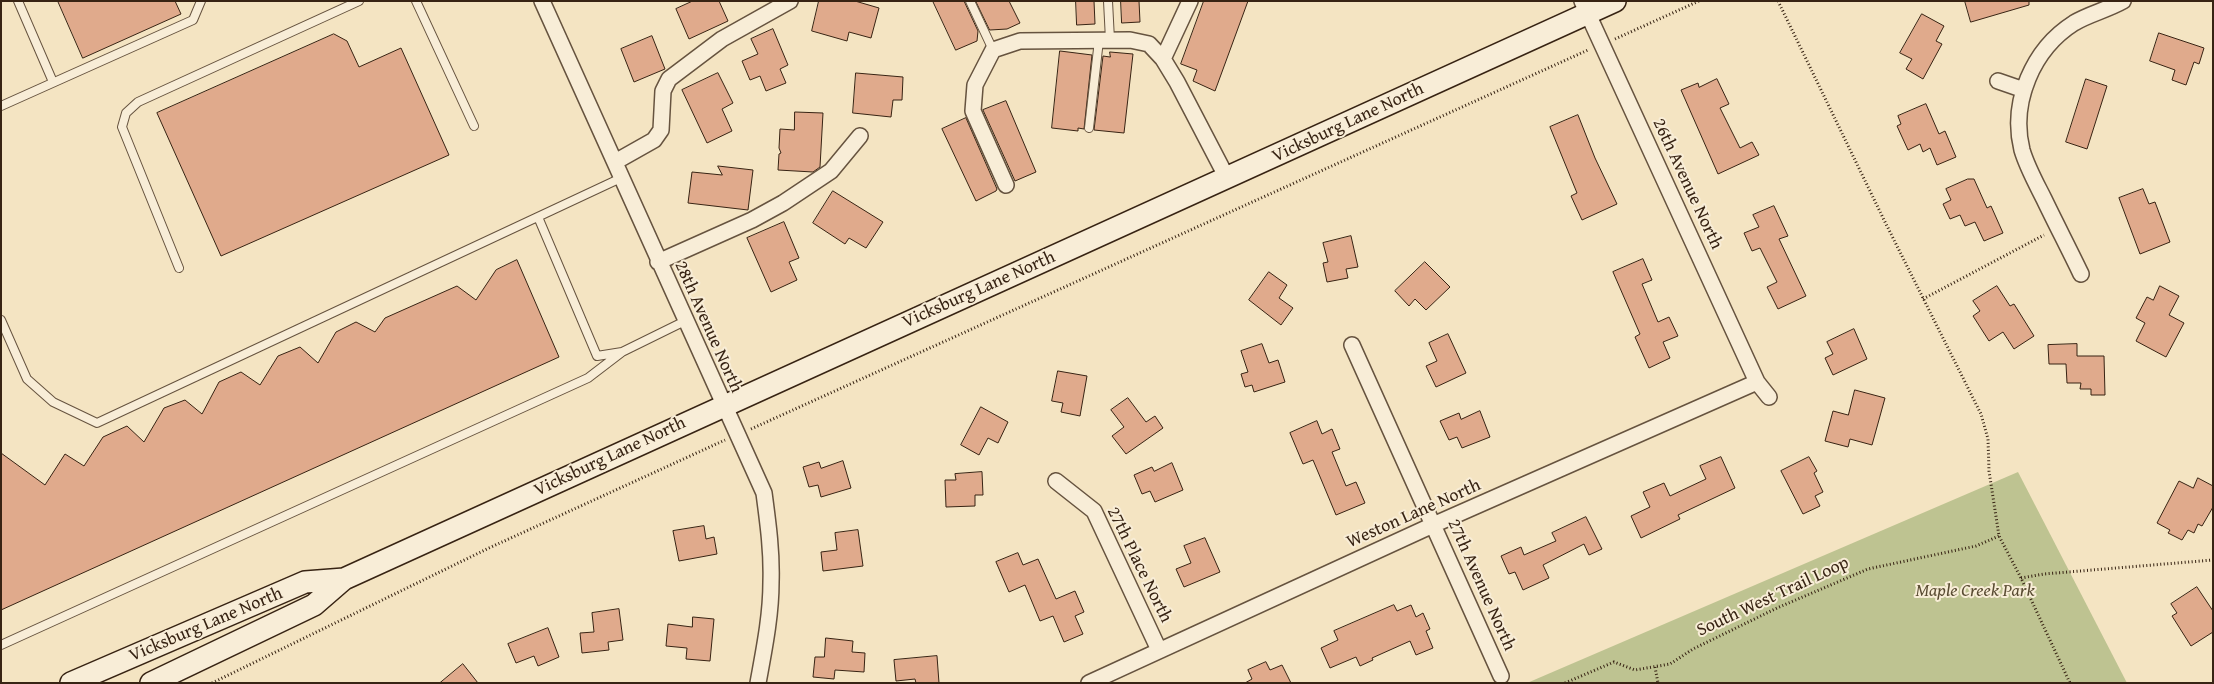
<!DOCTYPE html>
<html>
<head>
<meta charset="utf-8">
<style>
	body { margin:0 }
	#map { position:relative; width:2214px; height:684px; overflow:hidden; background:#f4e4c2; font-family:"Gentium Book Plus",serif }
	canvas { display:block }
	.frame { position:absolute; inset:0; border:2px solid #372313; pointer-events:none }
</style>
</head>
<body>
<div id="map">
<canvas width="2214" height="684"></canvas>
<div class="frame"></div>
</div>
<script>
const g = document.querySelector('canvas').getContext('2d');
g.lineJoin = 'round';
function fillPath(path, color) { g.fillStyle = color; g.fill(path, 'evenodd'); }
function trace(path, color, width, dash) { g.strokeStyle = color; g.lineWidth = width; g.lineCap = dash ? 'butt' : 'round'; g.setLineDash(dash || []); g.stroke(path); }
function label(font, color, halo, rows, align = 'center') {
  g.font = font + ' "Gentium Book Plus",serif'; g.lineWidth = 4; g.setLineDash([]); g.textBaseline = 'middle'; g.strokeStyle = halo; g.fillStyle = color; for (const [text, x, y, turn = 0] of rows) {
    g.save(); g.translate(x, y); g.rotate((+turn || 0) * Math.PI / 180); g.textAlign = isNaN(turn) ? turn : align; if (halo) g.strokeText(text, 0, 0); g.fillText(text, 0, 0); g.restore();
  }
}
fillPath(new Path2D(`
	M2018,472L2127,683H1527Z`), '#bec391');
const building = new Path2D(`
	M58,1H175L181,14L83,58Z
	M693,1H719L728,21L689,39L676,9Z
	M819,1H855L879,8L871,38L849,32L847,41L812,31Z
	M933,1H964L978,31L977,41L956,50Z
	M976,1H1009L1020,23L1007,29L990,30Z
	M1076,1H1094L1095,24L1077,25Z
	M1121,1H1139L1140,22L1122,23Z
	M1204,1H1248L1215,91L1193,81L1197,70L1181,64Z
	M1965,1H2029V5L1971,22Z
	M1922,14L1944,26L1936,41L1942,44L1923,79L1906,69L1912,59L1900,53Z
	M773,29L788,65L780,69L786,83L766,91L760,76L750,80L742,61L758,54L751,39Z
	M2159,33L2204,48L2199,64L2194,62L2186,85L2172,80L2175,70L2150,61Z
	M334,34L347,41L359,67L401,48L449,155L221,256L157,113Z
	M652,36L665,69L634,82L621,49Z
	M1060,51L1092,55L1084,129L1078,128V131L1052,128Z
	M1110,52L1133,54L1124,133L1094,130L1103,56L1110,57Z
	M718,73L733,103L722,109L732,131L707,143L682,90Z
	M856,73L903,77L902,100H893L891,117L853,113Z
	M1717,79L1729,104L1720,108L1740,148L1752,142L1759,155L1718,174L1681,90L1698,83L1699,87Z
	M2086,79L2107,86L2087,149L2066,142Z
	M1006,101L1036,172L1015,181L983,110Z
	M1926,104L1939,134L1945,131L1956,157L1937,165L1930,148L1923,152L1920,144L1908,150L1897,126L1901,124L1898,116Z
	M795,112L823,113L820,167L813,172L778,170L779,154L781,153L779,148L780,129L794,130Z
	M1578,115L1595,158L1617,204L1582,220L1571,196L1577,193L1550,127Z
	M966,118L997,189L996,191L976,201L942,129Z
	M718,166L753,170L748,210L688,203L692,172L722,175Z
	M1968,179H1974L1987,208L1991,206L2003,233L1984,241L1975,222L1965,226L1960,215L1950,219L1943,204L1951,200L1946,189Z
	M2143,189L2149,204L2155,202L2170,242L2140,254L2119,198Z
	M833,191L883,222L866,248L849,238L845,244L813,223Z
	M1774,206L1788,236L1779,239L1806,296L1778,309L1767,287L1777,282L1760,248L1752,251L1744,233L1759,227L1753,215Z
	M784,222L799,258L789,262L797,280L771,292L747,238Z
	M1351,236L1358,267L1346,269L1348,278L1327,282L1323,263L1328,262L1323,243Z
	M1643,259L1652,280L1642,284L1658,322L1669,317L1678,336L1663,342L1670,358L1649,368L1635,337L1640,334L1613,272Z
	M517,260L559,357L1,610V453L45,485L65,454L84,466L103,437L127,426L144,442L164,408L185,400L202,414L219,382L241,372L260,385L278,356L300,347L318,363L336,332L356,322L375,332L385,318L457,286L476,300L496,270Z
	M1425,262L1450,287L1426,310L1415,299L1409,306L1395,291Z
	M1269,272L1287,285L1279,298L1293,308L1281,325L1249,300Z
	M1997,286L2010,306L2014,304L2034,336L2014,349L2003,332L1989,341L1973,316L1980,311L1973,301Z
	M2160,286L2179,296L2169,315L2184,323L2166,357L2136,341L2145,323L2136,318L2147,297L2153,300Z
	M1854,329L1867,359L1833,375L1825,358L1833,354L1827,342Z
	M1448,334L1466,373L1436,387L1426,366L1437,361L1429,343Z
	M1262,344L1269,363L1278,360L1285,382L1254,392L1252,385L1245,387L1241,374L1248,372L1241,351Z
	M2077,344V356H2104L2105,395H2091V389H2080L2081,383H2067L2066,364H2049L2048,345Z
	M1058,371L1087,376L1080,416L1061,412L1063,403L1052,401Z
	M1855,390L1885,398L1872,445L1850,439L1848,447L1825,441L1833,411L1848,415Z
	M1128,398L1146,422L1155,416L1163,428L1126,454L1112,436L1124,427L1111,410Z
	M981,407L1008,422L998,443L988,438L979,455L961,445Z
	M1480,411L1490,437L1462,448L1457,437L1449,440L1440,421L1459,413L1461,419Z
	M1317,421L1322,434L1332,429L1340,449L1332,452L1346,486L1356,482L1365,503L1336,515L1313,460L1303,464L1290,433Z
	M1721,457L1735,488L1678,515L1680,519L1641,538L1631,516L1650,507L1643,492L1664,483L1670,496L1706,479L1700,466Z
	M1809,457L1817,471L1814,473L1823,492L1815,496L1820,506L1803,514L1781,471Z
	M843,461L851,488L821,497L818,485L809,487L803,467L819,462L821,468Z
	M1172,463L1183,490L1155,502L1150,491L1142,494L1134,475L1152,467L1154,471Z
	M982,472L983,495H975V506L946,507L945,480H956L955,474Z
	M2198,478L2213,486V507L2202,526L2198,524L2194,533L2188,530L2182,540L2168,533L2170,530L2157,523L2179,481L2193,488Z
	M1586,517L1602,549L1589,555L1584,544L1543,565L1549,578L1523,590L1515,572L1509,574L1501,556L1521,547L1524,555L1556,541L1552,533Z
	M704,526L706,539L714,537L717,554L679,561L673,531Z
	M858,530L863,566L823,571L821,552L837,550L835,533Z
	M1205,538L1220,572L1184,587L1176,569L1191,563L1184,546Z
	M1018,553L1023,565L1038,559L1056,599L1075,591L1084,612L1075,616L1083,634L1064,642L1053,616L1040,621L1025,585L1009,592L996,562Z
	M2197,587L2213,611V632L2191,646L2172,616L2177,613L2171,604Z
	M1394,605L1397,611L1411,605L1416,617L1423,613L1430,629L1426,631L1433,648L1416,655L1410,641L1372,658L1373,660L1360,666L1356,657L1330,668L1321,648L1338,640L1334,631Z
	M619,609L623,640L608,642L609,650L582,653L580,633L594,632L592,613Z
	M693,617L714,619L710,661L686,659L687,648L666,646L668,624L692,627Z
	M548,628L559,657L538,666L534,656L516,663L508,644Z
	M826,638L853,641L852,652L865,653L864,672L835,670L834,679L813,677L815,657H824Z
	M937,656L939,683H916L915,679L896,681L894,660Z
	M1266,662L1270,670L1282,665L1291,683H1245L1252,679L1248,670Z
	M463,664L478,683H440Z`);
fillPath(building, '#e0aa8c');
trace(building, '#372313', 1);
const lane = new Path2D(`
	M18,1L53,82
	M416,1L474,126
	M970,1L993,50
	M1108,1L1110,40
	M1,106L193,20L201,1
	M1089,128L1099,40
	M538,217L597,356L622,352L685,321
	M179,268L122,127L126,113L138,102L359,1
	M1,320L27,379L53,402L97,423L621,178
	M1,645L588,378L622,352`);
const street = new Path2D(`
	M542,1L764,493C768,523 772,552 771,582C771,616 764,650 758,683
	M1190,1L1163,59L1177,82L1227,178
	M1582,1L1757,382L1769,397
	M1998,81L2024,90
	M615,162L654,140L661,130L663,91L669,79L722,39L790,1
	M1006,185L973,111L975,85L993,50L1020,41L1130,40L1149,44L1163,59
	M658,262L752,220L783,203L831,171L860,136
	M2081,274C2069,249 2056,224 2044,199C2036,183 2027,167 2022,150C2010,102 2033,49 2074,23C2089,14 2107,10 2123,1
	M1352,345L1501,676
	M1056,481L1094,511L1159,650
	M1089,683L1433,525L1757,382`);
const secondary = new Path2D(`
	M71,683L305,582L344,579
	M151,683L314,605L344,579L1615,1`);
trace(lane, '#66533f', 10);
trace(street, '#66533f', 18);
trace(secondary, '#372313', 24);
trace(new Path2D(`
	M1778,1L1885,222L1981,414L1988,439L1989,471L1999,536L2021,578L2070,683
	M1615,39L1699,1
	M1923,299L2044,235
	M751,429L1588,50
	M2021,578L2044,574L2213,560
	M1655,667L1658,683
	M212,683L489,548L725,440
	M1565,683L1614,662L1635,670L1670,664L1693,649L1777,608L1868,569L1976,546L1999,536`), '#372313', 3, [1, 2.5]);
trace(lane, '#f8edd7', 8);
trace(street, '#f8edd7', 15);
trace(secondary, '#f8edd7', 21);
label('18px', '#372313', '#f8edd7', [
	["Vicksburg Lane North",1348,123,-25],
	["26th Avenue North",1687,184,65],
	["Vicksburg Lane North",979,290,-24],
	["28th Avenue North",708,327,66],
	["Vicksburg Lane North",610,457,-25],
	["Weston Lane North",1414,514,-24],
	["27th Place North",1139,565,64],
	["27th Avenue North",1481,585,66],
	["South West Trail Loop",1773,597,-25],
	["Vicksburg Lane North",206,625,-23]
]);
label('italic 18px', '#594b32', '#f8edd7', [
	["Maple Creek Park",1975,591]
]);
</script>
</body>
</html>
